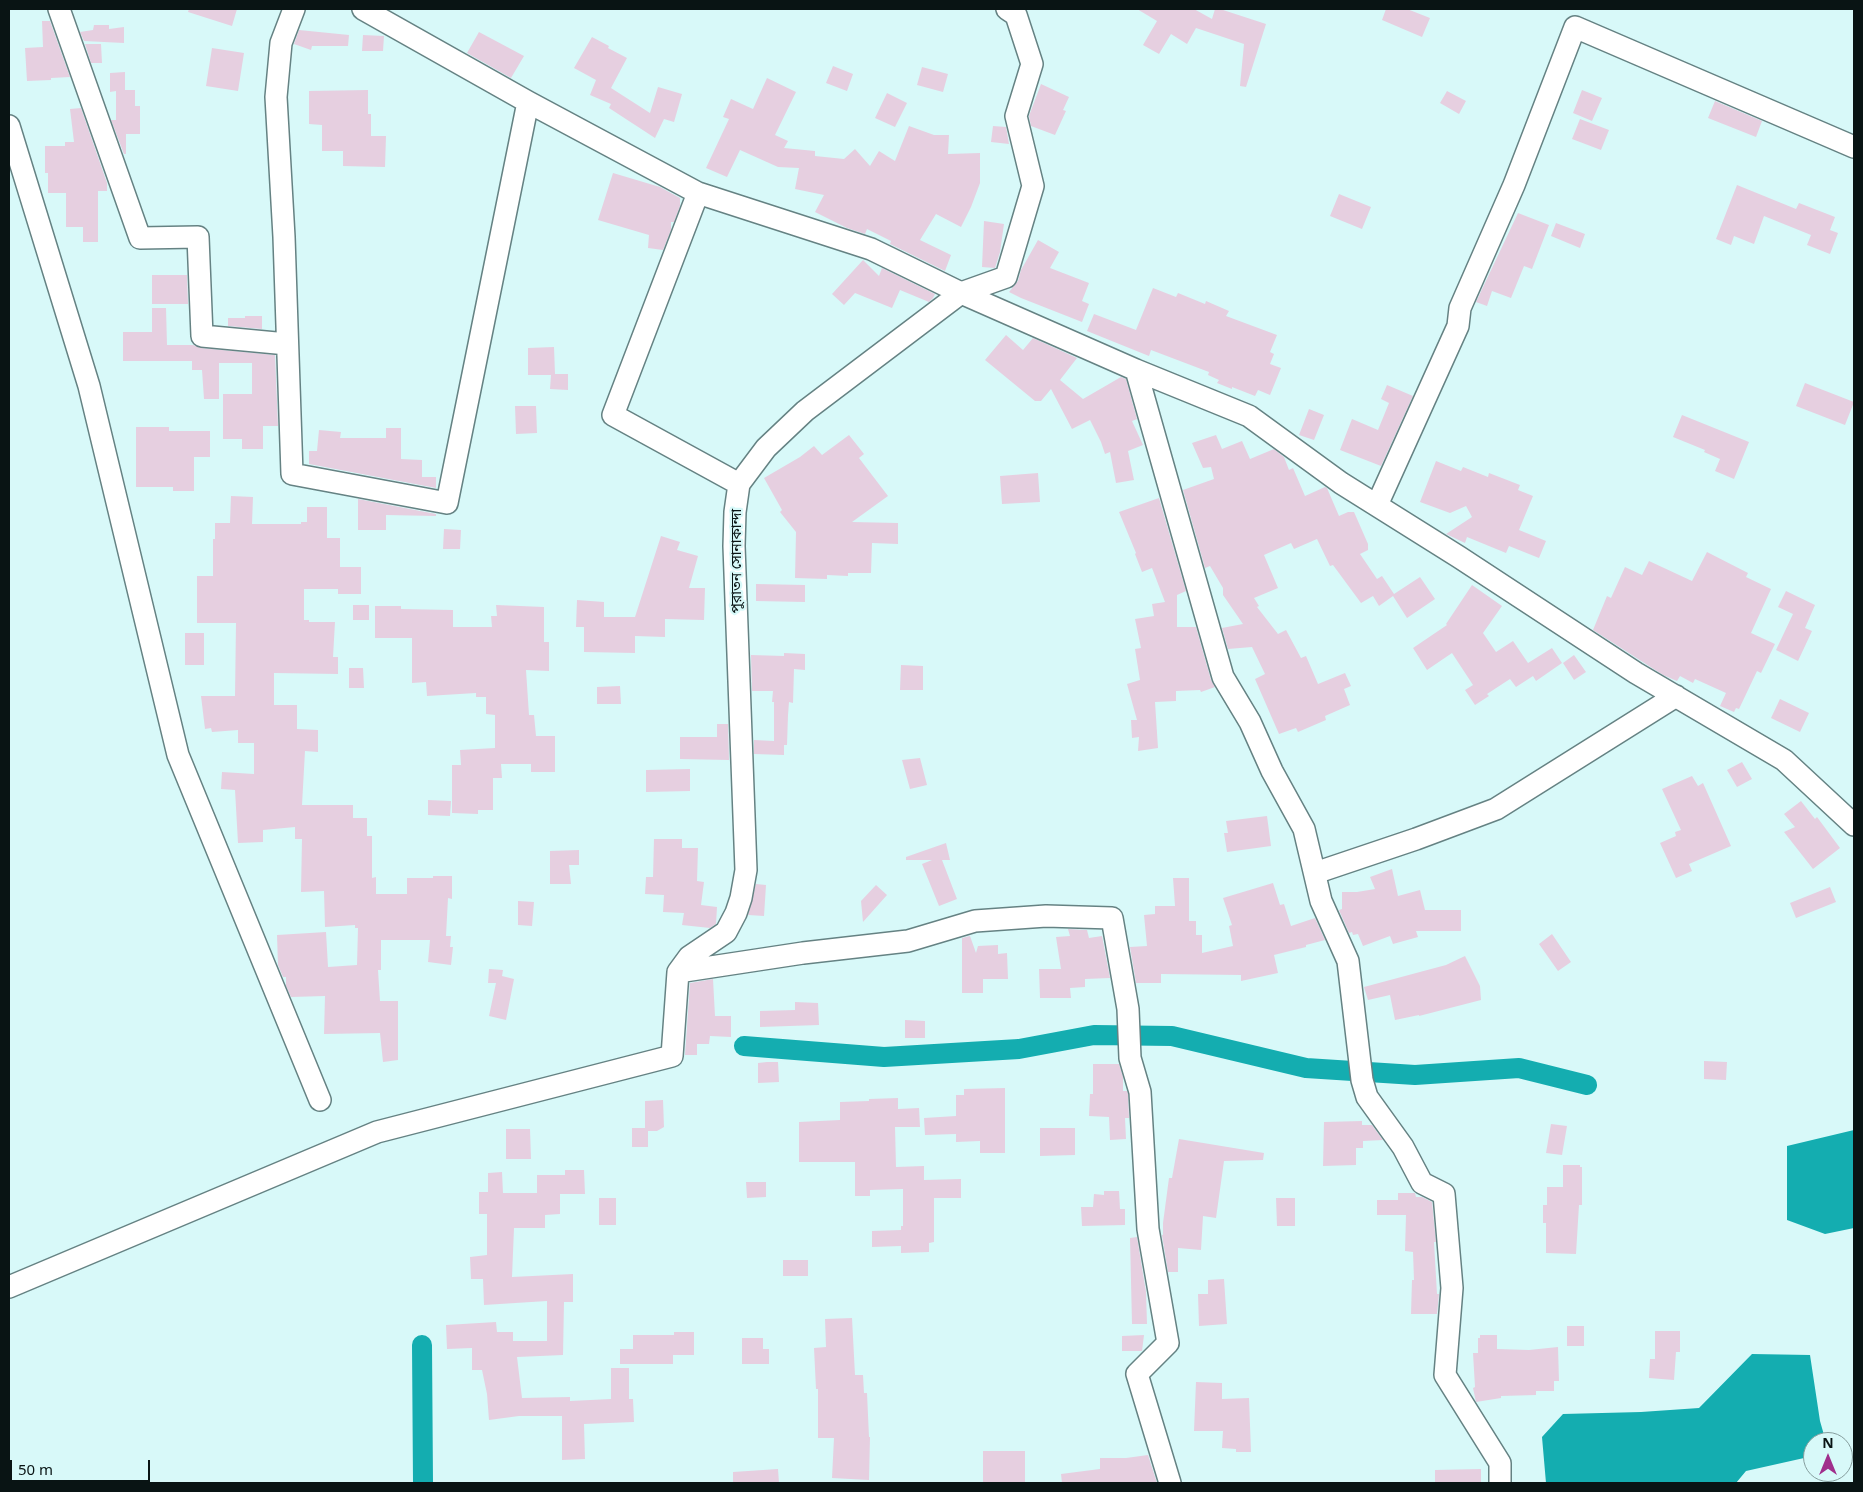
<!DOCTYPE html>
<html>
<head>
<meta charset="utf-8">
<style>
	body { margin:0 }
	#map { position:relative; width:1863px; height:1492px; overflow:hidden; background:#d8f9f9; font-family:"Noto Sans",sans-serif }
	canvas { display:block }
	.frame { position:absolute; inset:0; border:10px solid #091414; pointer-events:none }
	.north { position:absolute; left:1803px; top:1432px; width:50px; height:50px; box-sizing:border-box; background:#d8f9f9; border:1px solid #859d9d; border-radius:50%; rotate:0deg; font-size:14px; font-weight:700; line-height:20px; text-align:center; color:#091414 }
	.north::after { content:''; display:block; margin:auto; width:18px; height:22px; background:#a02f8c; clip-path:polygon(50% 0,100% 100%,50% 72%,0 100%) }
	.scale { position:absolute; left:10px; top:1460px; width:140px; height:22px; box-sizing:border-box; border:2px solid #091414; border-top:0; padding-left:6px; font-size:15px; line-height:18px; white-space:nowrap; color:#091414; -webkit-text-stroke:4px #d8f9f9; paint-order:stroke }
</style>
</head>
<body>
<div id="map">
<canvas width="1863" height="1492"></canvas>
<div class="frame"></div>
<div class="north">N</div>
<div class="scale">50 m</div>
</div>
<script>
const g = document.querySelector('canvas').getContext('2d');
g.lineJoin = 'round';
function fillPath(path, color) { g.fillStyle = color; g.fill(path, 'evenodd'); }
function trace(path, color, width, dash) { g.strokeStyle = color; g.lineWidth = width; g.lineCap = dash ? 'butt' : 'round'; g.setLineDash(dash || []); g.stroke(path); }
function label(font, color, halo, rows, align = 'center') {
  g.font = font + ' "Noto Sans","Noto Sans Bengali",sans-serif'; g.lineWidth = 4.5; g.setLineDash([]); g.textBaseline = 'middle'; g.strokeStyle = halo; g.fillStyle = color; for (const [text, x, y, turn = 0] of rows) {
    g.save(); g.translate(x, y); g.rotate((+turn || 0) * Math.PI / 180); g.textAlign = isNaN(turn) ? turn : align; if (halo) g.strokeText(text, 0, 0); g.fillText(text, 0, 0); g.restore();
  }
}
fillPath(new Path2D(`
	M1854,1130V1228L1825,1234L1787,1220V1146Z
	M1752,1354L1810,1355L1820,1421L1826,1442H1813V1456L1746,1471L1736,1483H1546L1542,1437L1563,1414L1641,1412L1699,1408Z`), '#14adb0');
trace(new Path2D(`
	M744,1046L884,1057L1019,1049L1094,1035L1172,1036L1306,1068L1415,1075L1519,1068L1587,1085
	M422,1345L423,1483`), '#14adb0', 20);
fillPath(new Path2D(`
	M189,9H237L232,26L188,12Z
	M1137,9H1194L1212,19L1215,9H1220L1266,24L1246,87L1240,86L1244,44L1196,28L1187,44L1171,34L1159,54L1143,45L1157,21Z
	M1386,9H1407L1430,18L1422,37L1382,20Z
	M42,21H50L70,77L51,78V80L27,81L25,48L43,47Z
	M94,25H109V29L124,27V43L84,41L80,32L93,30Z
	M299,30L349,35L348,46H312L311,50L294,44Z
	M479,32L524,56L511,78L467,53Z
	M363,35L384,36L383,51H362Z
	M592,37L609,46L608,48L627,58L611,88L650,113L658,87L682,94L674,122L664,119L655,138L609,108L611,104L590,95L596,80L574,68Z
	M85,44H101L102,63H91Z
	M212,48L244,53L238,91L206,86Z
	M833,66L853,74L847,91L826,83Z
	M922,67L948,74L943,92L917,85Z
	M125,72V90H135V106H140V134H126V154H124L111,120H116V91L110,92V73Z
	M767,78L796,92L775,135L788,141L784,148L815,151V156L844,159L855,149L870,166L879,151L895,161L909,126L934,135H949L948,154L980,153V183L971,207L961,227L936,214L920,240L951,255L945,271L890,244L891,241L867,229L865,234L847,228L815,212L824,195L795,189L799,168L778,167L740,150L727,177L706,168L729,119L723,117L731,99L753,109Z
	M1041,84L1069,97L1063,110L1066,111L1055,135L1031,126L1029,116Z
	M368,90V114H371V136H386L385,167L343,166V151H322V125L309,124V91Z
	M1582,90L1602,98L1592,121L1573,113Z
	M1447,91L1466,101L1459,114L1440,103Z
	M887,93L907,103L895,127L875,118Z
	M1715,101L1762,121L1756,137L1708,118Z
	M81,108L107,183V191H98V242H83V227H66V193H48V173H45V146H65V142H74L70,109Z
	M1580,119L1609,130L1601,150L1572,139Z
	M993,126L1006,127L1009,144L991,142Z
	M613,173L660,187L680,198V206L674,222H671V230L663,250L648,248L649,235L598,220Z
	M1737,185L1796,209L1799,203L1835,217L1830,230L1838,233L1830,254L1807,245L1811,235L1764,216L1754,244L1734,236L1731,245L1716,239Z
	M1339,194L1371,207L1362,229L1330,216Z
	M1518,213L1549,225L1532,269L1524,266L1511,298L1492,291L1487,306L1476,302Z
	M984,221L1004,224L1000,252L995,268L982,267Z
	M1556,223L1585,234L1580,248L1551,236Z
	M1038,240L1059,252L1050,268L1089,283L1082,301L1089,304L1082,322L1021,298L1009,292L1018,281L1021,270Z
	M863,260L879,276L882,268L935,294L933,298L929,302L900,290L892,308L855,293L844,305L832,294Z
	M152,275H187L188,304H152Z
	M1153,288L1176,297L1178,293L1205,304L1206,301L1229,311L1226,316L1277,335L1270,352L1274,354L1270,364L1281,368L1270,395L1258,390L1255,396L1232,387V389L1217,383L1219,380L1208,375L1209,372L1151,350L1149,356L1087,331L1094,314L1136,330Z
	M152,308H166L167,345H193L201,348L275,355L278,426H263V449H242V439H223V394H252V363H219V399H204L202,370H192V361H123V332H152Z
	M245,316H262V329L228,326V318H245Z
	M1006,335L1023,350L1033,338L1077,358L1060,380L1083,399L1121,377L1126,379L1137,419L1132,421L1143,445L1128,451L1134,480L1116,483L1110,452L1105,454L1101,442L1090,420L1072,429L1051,389L1041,401H1035L985,360Z
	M554,347L555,374H568V390L550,389L551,375H528V348Z
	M1805,383L1854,402L1845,425L1796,406Z
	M1387,385L1413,396L1381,466L1340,450L1352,419L1378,430L1389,403L1381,399Z
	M515,406H536L537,433L516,434Z
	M1309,409L1324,415L1314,440L1299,435Z
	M1682,415L1749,442L1734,479L1715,471L1720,459L1704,452L1705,450L1673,437Z
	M136,427H169V431H210V457H194V491H173V487H136Z
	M386,428H401V459L422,460V477H436V488L309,464V451H317L319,430L341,432L340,438H386Z
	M849,435L864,454L859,458L888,496L852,522L898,523V544L872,543L871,573H848V576L827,575V579L795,578L796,532L780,512L782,510L764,478L800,457L814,446L822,455Z
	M1216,435L1222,449L1242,441L1250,459L1274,449L1284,457L1289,470L1293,468L1305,496L1325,487L1327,488L1339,516L1348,512H1354L1368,544V550L1360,554L1377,579L1382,576L1394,594L1420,577L1435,599L1407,618L1393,596L1379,606L1373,596L1361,603L1333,565L1330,566L1317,539L1294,549L1291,543L1264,555L1278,588L1254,598L1259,606L1257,607L1278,634L1286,630L1301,658L1306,656L1318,684L1345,673L1351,686L1344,689L1350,705L1325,716L1326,720L1298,732L1296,728L1279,734L1255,679L1265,674L1252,647L1228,649L1222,628L1243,624L1223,595V588L1210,566L1205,568L1183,490L1214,479L1211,467L1203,468L1192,443Z
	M1436,461L1461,471L1463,467L1488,477L1489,473L1520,485L1518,490L1533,496L1519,530L1546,541L1539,558L1509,546L1506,553L1467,537L1465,543L1446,534L1472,517L1466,506L1450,513L1420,502Z
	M1038,473L1040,502L1002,504L1000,476Z
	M231,496L253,497L252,524H301V522H307V507H327V538H340V567H361V594H338V589H304V620H309V622H335L333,657H338V674L274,673V705H297V729L318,730V752L305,751L302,805H353V818H367V836H372V878L376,877V894H407V878H433V876H452V899L448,898L446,936H451L450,947H453L451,965L428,962L430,940H381V970H378L380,1001H398V1060L383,1062L380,1033L324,1034L325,996L291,997L286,986V977H283L278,965L277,935L326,932L328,967L357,965L358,928H355V925L325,927L324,891L301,892L302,839H295V827L263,830V842L238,843L235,790L221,789L222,772L254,774V743H238V730L212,732L211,728L205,729L201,696H235L236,623H197V576H213V539H215V523H230Z
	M1159,498L1186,591L1177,595V627H1196L1211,680L1215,687L1201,692L1200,690L1176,691V701L1155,702L1158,748L1138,751L1139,737L1132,738L1131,720H1137L1127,684L1140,680L1135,649L1141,648L1135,619L1154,616L1152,604L1165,602L1152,568L1142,572L1135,554L1136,553L1119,512Z
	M358,499L436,514V516L386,515V530H358Z
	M444,529L461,530L460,549H443Z
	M661,536L680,542L677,550L698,556L689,588H705L704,620L665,619V637L635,636V653L584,652V627H576L577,600L604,602V617H635Z
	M1707,552L1748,573L1746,577L1771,589L1751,633L1775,644L1761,673L1757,671L1739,709L1736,708L1734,712L1720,706L1726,693L1695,679L1693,683L1680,676L1677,681L1663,675L1593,630L1607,596L1611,598L1625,567L1642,575L1649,561L1692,581Z
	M756,584L805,585V602L756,601Z
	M1472,585L1502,606L1483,633L1496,652L1513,641L1528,663L1552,648L1562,663L1536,681L1533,676L1516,687L1510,679L1487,694L1489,696L1475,705L1465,690L1473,685L1452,653L1427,670L1413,648L1447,625L1446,624Z
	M1786,591L1815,605L1805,628L1812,631L1798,661L1776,650L1793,614L1778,607Z
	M353,605H369V620H353Z
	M496,605L544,607V642H549V671L526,670L529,715H534L536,736H555V772H531V764H501L502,778H493V810H478V814L452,813V765H461L460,750L495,748V715L486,714V697H476V693L427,696L426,682L412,683V638H375V606H401V609L453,610V627H492L491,616H497Z
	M185,633H204V665H185Z
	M784,653L805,654V670L794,669L793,703L789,702L788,715L787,745H784V755L754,754V740L774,741V702H772L773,691H752L751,655L784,656Z
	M1574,655L1586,672L1574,680L1563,663Z
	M901,665L923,666V690H900Z
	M349,668H363L364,688H349Z
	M620,686L621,704H597V687Z
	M1780,699L1809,713L1800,732L1771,718Z
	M717,724H728L729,760L680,759V737H717Z
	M920,758L927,785L910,789L902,760Z
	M1742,762L1752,779L1737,787L1727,770Z
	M690,769V791L646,792V770Z
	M1692,776L1698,786L1703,783L1731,846L1689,864L1692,871L1676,878L1660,843L1676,836L1675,832L1681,830L1662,789Z
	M428,800L451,801L450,816L428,815Z
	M1801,801L1815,819L1817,817L1840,848L1813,869L1784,832L1795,827L1784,814Z
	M1267,816L1271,846L1227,852L1224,833H1228L1226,821Z
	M654,839H682V848H698L697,881L704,882L701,905L717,907L716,924L710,928L682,925L684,913L663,912L664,895L645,894L646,877H653Z
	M946,843L950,860H942L957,899L939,906L922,864L932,860H906V857Z
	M579,850V865H569L571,884H550V851Z
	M1392,869L1398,896L1420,890L1425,910H1461V931H1416L1418,937L1393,944L1390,936L1363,946L1358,934L1353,935L1352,932L1349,933L1339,910L1342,909V892H1357L1375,889L1370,877Z
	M1173,878H1189V921H1196V935H1202V953L1233,946L1229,926L1232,925L1223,898L1273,883L1280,905L1284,904L1291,926L1315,918L1325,940L1306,945V947L1274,955L1278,973L1241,981V975L1161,974V983H1136L1130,947L1147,946L1144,915L1155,914V906H1175Z
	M756,884L766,885L764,916L748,915Z
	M876,885L887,895L863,922L861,901Z
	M1830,887L1836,902L1796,918L1790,903Z
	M518,901L534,902L532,926L518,925Z
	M1068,929L1087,930L1089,938L1102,936L1110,978L1085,979V987L1070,988L1071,998H1040L1039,969H1061L1056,937L1070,936Z
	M1552,934L1571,962L1558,971L1539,944Z
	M970,936L976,953L978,946L998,945V954L1007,953L1008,979H983V993H962V938Z
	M1465,956L1480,986L1481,1000L1419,1016V1015L1395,1020L1390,995L1368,1000L1364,987L1446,965Z
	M489,969L503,970L502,976L514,979L506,1020L489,1016L496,983H488Z
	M713,979L715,1016H731V1037L710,1036L709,1044H697V1055H685L690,983Z
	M795,1002L818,1003L819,1025L760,1027V1011L795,1010Z
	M905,1020L925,1021V1038H905Z
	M1704,1061L1727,1062L1726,1080L1704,1079Z
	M767,1062H778L779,1082L758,1083V1063Z
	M1093,1064H1119L1123,1077V1091H1127L1128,1094L1129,1118H1125L1126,1139L1110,1140L1109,1117L1089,1116L1090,1094H1093Z
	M1005,1088V1153H980V1141L956,1142V1134L925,1135L924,1118L956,1116V1095H964V1089Z
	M898,1098V1109L919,1108L920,1127H895L896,1167L924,1166V1180L961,1179V1198H934V1242L929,1243V1252L901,1253V1246L872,1247V1231L901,1230V1226H903V1189L870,1190V1196H855V1162H799V1122L840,1120V1102L869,1101V1099Z
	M663,1100L664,1127L657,1131H648V1147H632V1128H645V1101Z
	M1362,1121V1125H1372L1383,1140L1363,1141V1148H1356V1165L1323,1166L1324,1122Z
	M1551,1124L1567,1126L1562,1155L1546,1153Z
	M1040,1128H1075V1155L1040,1156Z
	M506,1129H530L531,1159H506Z
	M1179,1139L1264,1153L1263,1160L1224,1161L1216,1218L1203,1216L1201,1250L1178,1248V1272H1168L1162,1235H1163V1223L1169,1178H1172Z
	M1563,1165H1580V1167H1582V1205H1579L1576,1254L1546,1253V1223H1543V1205H1547V1187H1563Z
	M565,1170H584L585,1194H560V1214L545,1215V1228H514L512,1277L573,1274V1302H564L563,1355L517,1357L522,1398L570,1397V1401L611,1399V1368H629V1399H633L634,1422L584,1424L585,1459L562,1460V1416H519L489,1420L487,1394L482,1370H472V1348L447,1349L446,1325L496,1322L497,1332H513V1341H547V1301L484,1305L483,1279H471L470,1257L487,1255V1214H479V1192H488V1173L502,1172L503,1193H537V1175H565Z
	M746,1182H766V1197L747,1198Z
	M1104,1191H1119L1120,1209H1125V1225L1082,1226L1081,1207H1093L1094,1194L1104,1195Z
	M1398,1193H1415L1416,1197H1422L1432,1202L1436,1242H1434L1437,1294H1439L1437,1314H1411L1412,1280H1414L1413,1252L1405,1251L1406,1215H1377V1200H1398Z
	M599,1198H616V1225H599Z
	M1276,1198H1295V1226H1277Z
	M1137,1237L1146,1292L1147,1324H1132L1130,1238Z
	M783,1260H808V1276H783Z
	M1224,1279L1227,1324L1199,1326L1198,1294H1208V1280Z
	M852,1318L855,1375H863L864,1393H867L869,1437H870L869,1480L832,1478L834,1438H818V1389H816L814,1348L826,1347L825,1319Z
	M1567,1326H1584V1346H1567Z
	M1655,1331H1680V1352H1676L1674,1380L1649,1378L1650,1359H1655Z
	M674,1332H694V1355H673V1364H620V1349H633V1335H674Z
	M1144,1335L1142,1351H1122V1336Z
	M1480,1335H1497V1349L1529,1350L1558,1347L1559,1381H1554V1391H1536V1395L1501,1396V1398L1476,1402L1473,1388L1475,1387L1473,1353H1478V1338H1480Z
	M742,1338H763V1349H769V1364H742Z
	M1196,1382L1222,1383V1399L1249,1398L1251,1452H1236V1449L1222,1448L1223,1431H1194Z
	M983,1451H1025V1483H983Z
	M1148,1455L1157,1483H1062L1061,1474L1100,1469V1458H1126Z
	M778,1469L779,1483H733V1472Z
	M1481,1469V1483H1435V1470Z`), '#e6cfe0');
const street = new Path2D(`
	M59,9L140,238L198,237L202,336L287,344
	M294,9L281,43L276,97L284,237L292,474L447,503L528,102
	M363,9L528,102L698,193L871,249L961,293L1136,370L1249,416L1341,483L1459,557L1636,673L1784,760L1854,825
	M9,126L89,386L178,755L320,1100
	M698,193L613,415L739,484
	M1136,370L1223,677L1250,722L1272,771L1304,829L1321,901L1348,961L1362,1080L1367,1097L1403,1147L1422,1183L1444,1194L1452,1288L1445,1375L1500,1463V1483
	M1377,505L1458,326L1460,308L1514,185L1575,27L1854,147
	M1315,873L1416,839L1496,809L1676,696
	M678,972L803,953L908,941L975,921L1046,916L1112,918L1128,1009L1130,1058L1140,1092L1148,1229L1168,1343L1137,1374L1170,1483
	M9,1287L377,1132L672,1056L678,972L689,957L726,932L736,913L741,898L746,870L734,546L735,512L739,484L766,448L805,411L961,293L1006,277L1033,186L1016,116L1032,64L1016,15L1007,9`);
trace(street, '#658283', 24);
trace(street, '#fff', 21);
label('14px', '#091414', '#d8f9f9', [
	["পুরাতন সোনাকান্দা",737,561,-90]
]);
</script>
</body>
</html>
